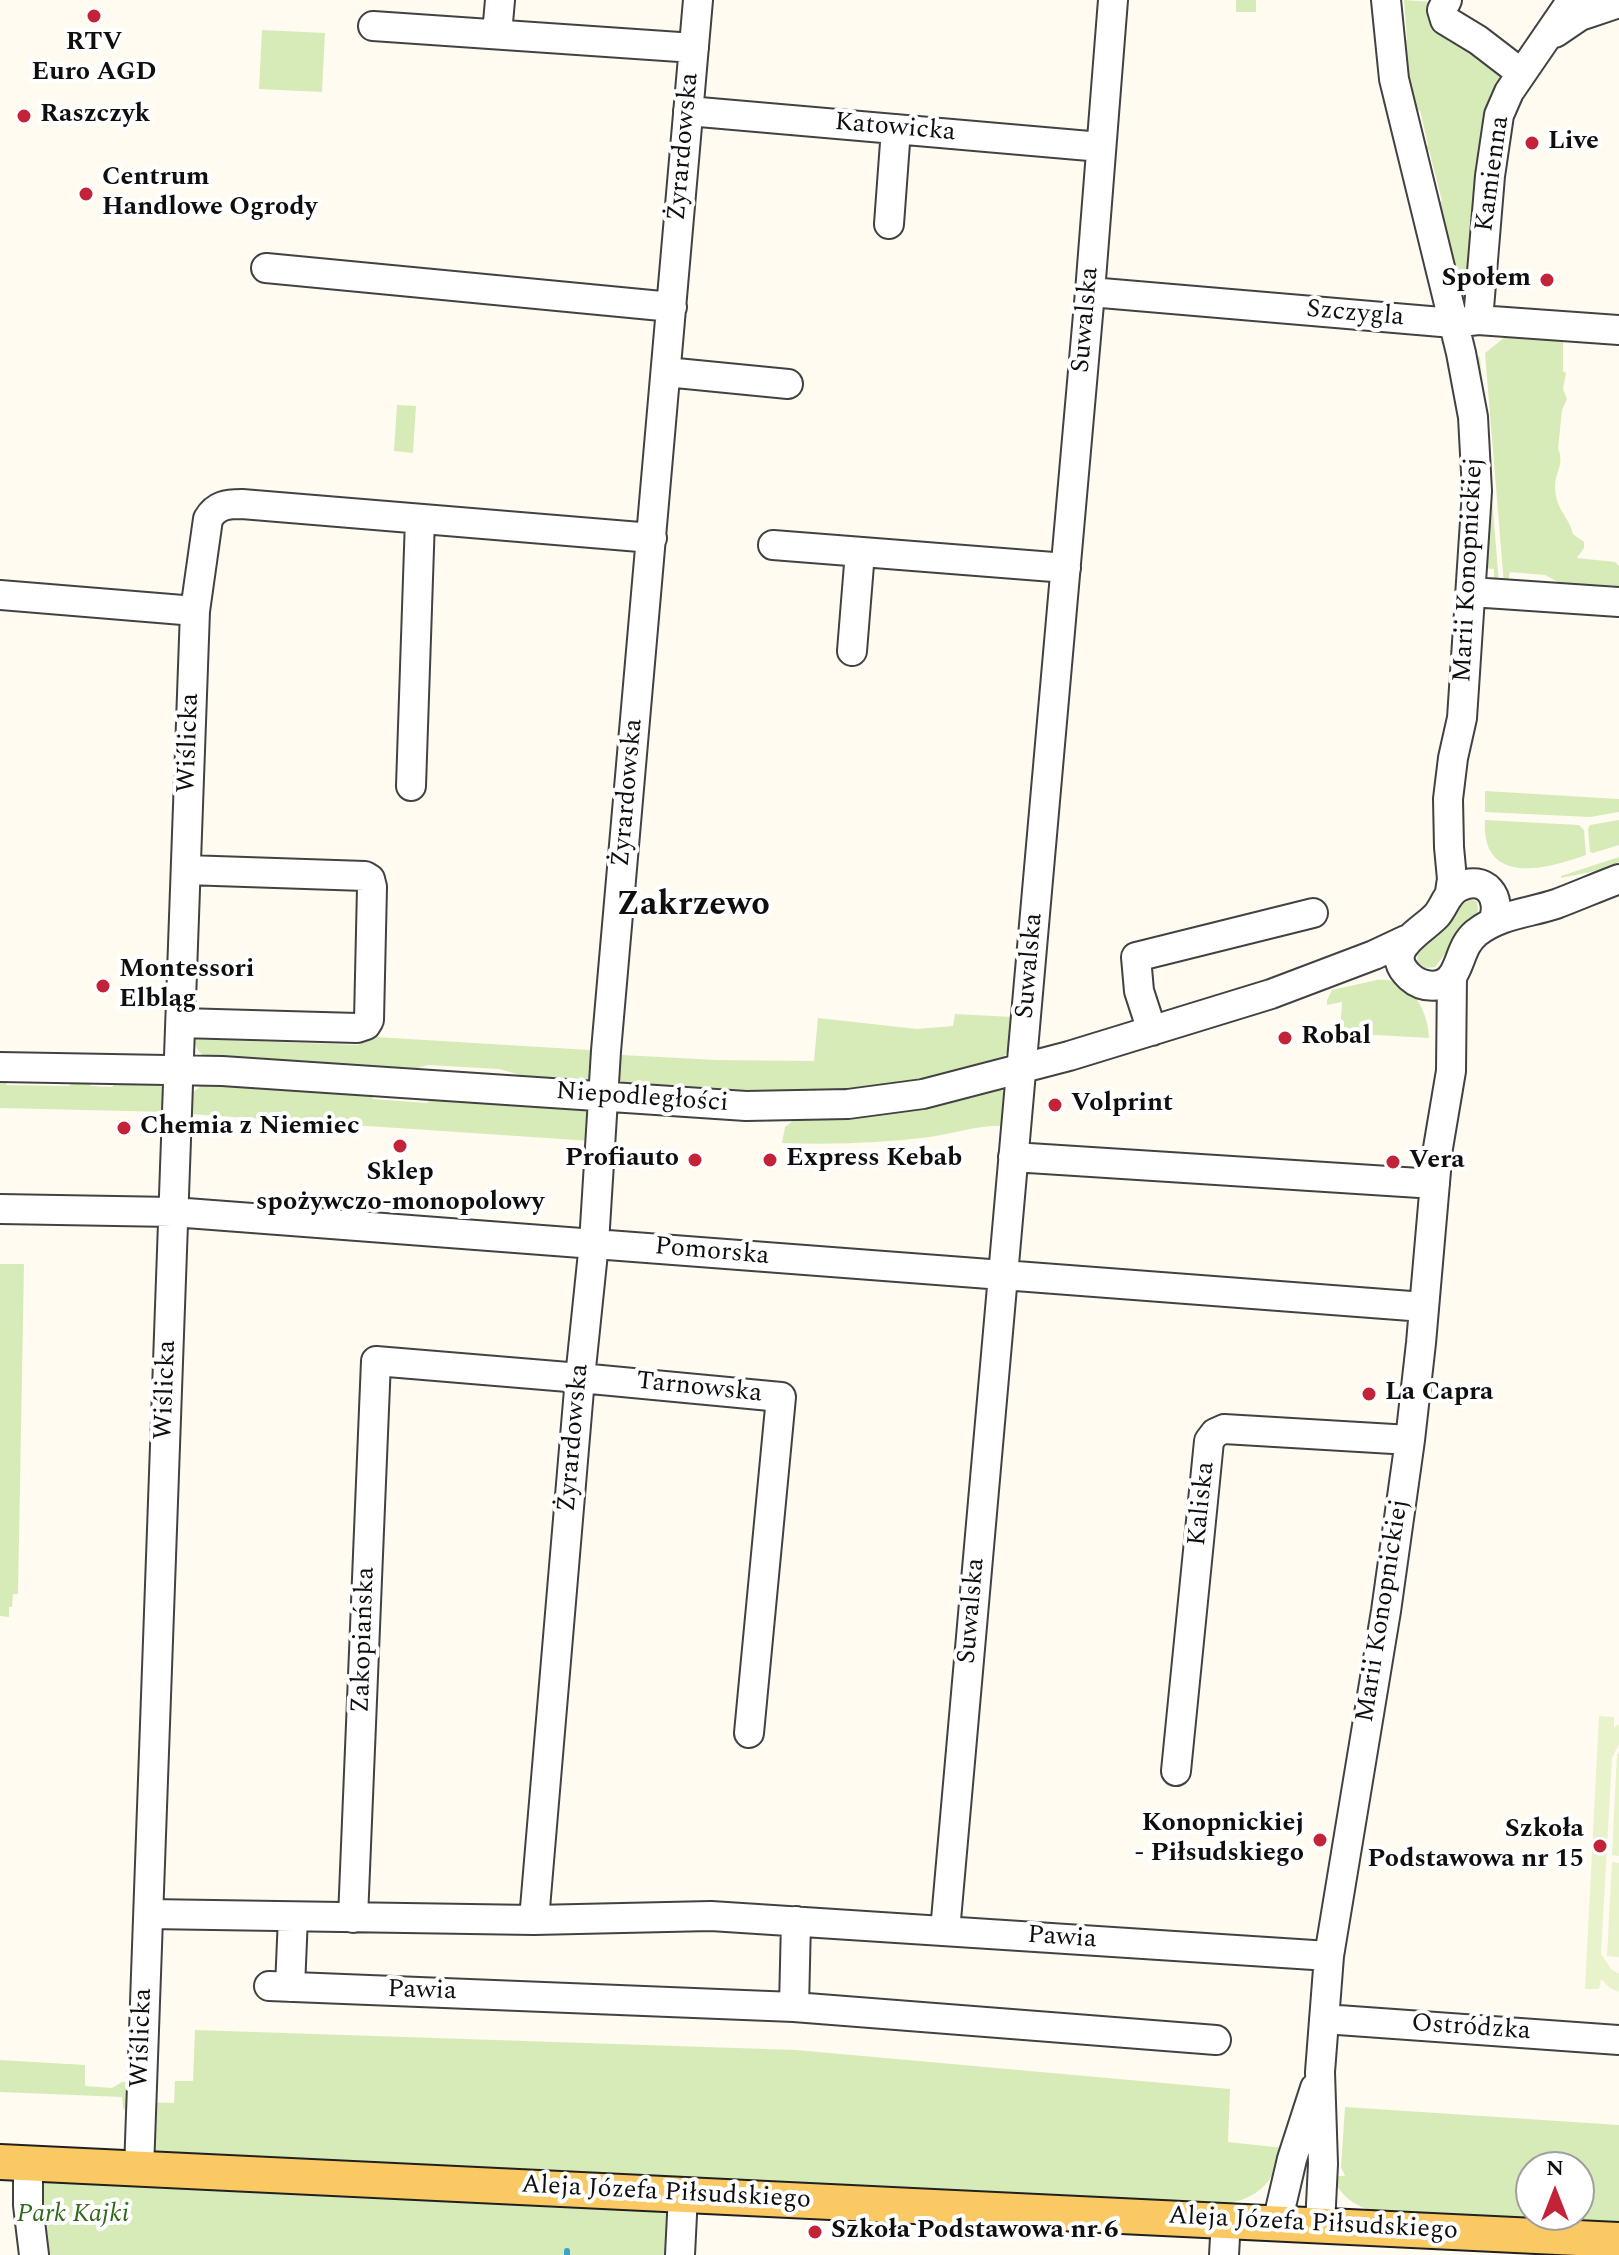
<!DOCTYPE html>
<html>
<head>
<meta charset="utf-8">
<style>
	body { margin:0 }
	#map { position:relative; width:1619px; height:2255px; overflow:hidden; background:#fffbf0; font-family:Spectral,serif }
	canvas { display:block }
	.north { position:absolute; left:1515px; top:2151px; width:80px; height:80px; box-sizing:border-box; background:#fff; border:2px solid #9f9f9f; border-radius:50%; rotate:0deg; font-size:22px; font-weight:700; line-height:32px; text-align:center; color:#0f0f0f }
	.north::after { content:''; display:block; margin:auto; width:28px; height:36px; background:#c32339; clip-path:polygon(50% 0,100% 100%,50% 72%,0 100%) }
</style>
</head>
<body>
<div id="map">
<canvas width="1619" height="2255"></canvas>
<div class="north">N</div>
</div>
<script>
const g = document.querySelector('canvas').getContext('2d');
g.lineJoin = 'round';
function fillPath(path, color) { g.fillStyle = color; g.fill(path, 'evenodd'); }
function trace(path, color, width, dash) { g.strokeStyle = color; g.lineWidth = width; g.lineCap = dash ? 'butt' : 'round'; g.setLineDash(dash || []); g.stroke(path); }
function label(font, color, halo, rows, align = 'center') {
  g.font = font + ' Spectral,serif'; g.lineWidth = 8; g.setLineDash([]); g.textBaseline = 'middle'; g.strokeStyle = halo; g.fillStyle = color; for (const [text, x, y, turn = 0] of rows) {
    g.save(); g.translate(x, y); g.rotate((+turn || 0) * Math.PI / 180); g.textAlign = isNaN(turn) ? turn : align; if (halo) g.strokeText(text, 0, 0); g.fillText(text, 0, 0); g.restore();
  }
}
fillPath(new Path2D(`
	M1236,0H1256V12H1236Z
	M1404,0L1433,2L1514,68L1468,299L1461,300L1434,203L1442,201L1429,150L1419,152L1418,148L1428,145L1420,110L1412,112L1400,41L1407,40Z
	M262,30L325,33L322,92L259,89Z
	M1505,337L1563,341V371L1566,373L1563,389L1567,399L1562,410L1558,449C1565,463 1555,473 1555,486C1556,512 1568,514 1573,534L1584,542V548L1577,558L1615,562L1619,566V588L1562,584L1545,575L1510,572L1507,585H1504L1485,353Z
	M1479,356L1480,358L1499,582L1494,581V569L1482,568L1474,358Z
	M397,405L416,406L413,453L394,451Z
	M1485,791L1619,799V812L1590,817L1485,812Z
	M1485,820L1579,825L1584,830L1586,855C1545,870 1481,886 1485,820Z
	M1619,820V845L1593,853L1590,852L1588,829L1590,825Z
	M1619,857V862C1602,871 1580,874 1561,878V876Z
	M1471,899L1477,902L1478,911L1435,967L1425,968L1417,961L1418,952L1465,902Z
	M1377,980C1410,977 1428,1009 1429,1038L1340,1033L1342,1002L1327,1005V1000L1332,990Z
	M955,1014L1013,1017C1012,1033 1014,1046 1002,1059L938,1080L801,1096L629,1088L615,1076L591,1077L584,1082L542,1081L499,1069L428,1065L404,1072L211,1060C201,1054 195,1051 195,1039L359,1045V1036L606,1051L622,1055L717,1060L814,1061L818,1018L917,1029L953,1026Z
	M0,1077H10L6,1085L69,1086L78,1078H85L91,1086L112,1087L118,1078L153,1080L165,1089L169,1112L0,1108Z
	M206,1082L370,1091L373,1099L427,1103L434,1095L577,1105L588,1112L591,1141L189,1114L192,1093Z
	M998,1088L1007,1094L1009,1126C982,1124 956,1133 930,1137C881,1143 832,1145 782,1143L785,1127L800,1115Z
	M0,1264H24L18,1594H13L12,1607H9V1617L0,1616Z
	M195,2030L796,2050L1230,2089L1228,2142L1284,2148C1270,2186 1260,2199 1218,2205L139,2154L141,2102L174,2103L175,2081H193Z
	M0,2060L85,2065V2086L112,2088L122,2082H128L126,2111L123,2108L122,2097L0,2092Z
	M1345,2107L1619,2125V2224L1376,2212C1355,2206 1341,2197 1332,2176H1345L1341,2167ZM1531,2167H1579V2215H1531Z
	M28,2175L682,2207L680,2255H34Z`), '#d7ebb9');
fillPath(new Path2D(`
	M1599,1716L1614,1717V1728L1619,1724V1744L1612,1758L1601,1954L1611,1969L1619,1974V1992L1610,1988L1601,1979L1599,1989H1585Z
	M1617,1754H1619V1856L1612,1855Z
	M1612,1862L1619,1863V1957L1607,1956Z`), '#e8f2cb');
trace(new Path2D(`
	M567,2251V2255`), '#39a2d0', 6);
const minor = new Path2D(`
	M1386,0L1394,79L1461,353L1473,417L1477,491L1462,718L1453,758L1448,799L1449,847L1452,879L1450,892
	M1447,0L1442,10L1445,20L1478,40L1521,73
	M373,26L694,48
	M1555,33L1580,16L1619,3
	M497,34L500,0
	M688,111L1101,147
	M889,224L896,129
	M266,268L672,307
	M1090,292L1453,323L1478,320L1619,330
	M1478,320L1490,176L1499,115L1509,92L1572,0
	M666,372L788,384
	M773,545L1066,568
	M1471,592L1619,602
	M0,595L195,611
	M852,651L860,552
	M411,786L420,519
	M1493,922C1503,897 1485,874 1459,887C1447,893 1445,905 1437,915C1423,931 1380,950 1410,977C1422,988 1443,990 1453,975C1462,960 1462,945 1476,933C1500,914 1529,913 1556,904C1577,896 1598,887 1619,879
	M181,1023L357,1028L366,1025L369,1020L372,887L370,879L365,876L186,870
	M1152,1031L1139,991L1136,957L1313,913
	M0,1067L222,1071L746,1106L848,1104L923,1094L1069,1056L1271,994L1374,955L1406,940
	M1013,1157L1435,1184
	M0,1209L173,1212L1424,1307
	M1176,1771L1209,1441L1215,1433L1224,1429L1410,1440
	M149,1914L534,1920L711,1916L1329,1956
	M353,1918L376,1361L580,1378L781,1397L749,1733
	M534,1920L580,1378L594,1243L606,1051L698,0
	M945,1931L1090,292L1113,0
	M269,1986L794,2007L1216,2040
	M290,1987L293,1917
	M794,2007L796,1921
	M1324,2019L1619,2040
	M28,2164V2205L34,2255
	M139,2169L195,611L208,519C216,505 227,504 242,504L652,538
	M1277,2223L1292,2159L1315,2088
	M1320,2225L1323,2164L1320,2072L1329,1956L1386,1611L1410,1440L1421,1343L1438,1148L1451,1071L1452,976
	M680,2255L683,2195
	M1224,2255L1226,2220`);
const major = new Path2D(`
	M0,2162L1619,2240`);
trace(minor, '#424242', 32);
trace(major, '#202020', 38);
trace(minor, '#fff', 28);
trace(major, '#fbc964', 34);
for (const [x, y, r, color] of [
	[94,16,8,"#c32339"],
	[24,116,8,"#c32339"],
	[1532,143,8,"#c32339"],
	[86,194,8,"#c32339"],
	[1547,280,8,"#c32339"],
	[103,986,8,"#c32339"],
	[1285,1038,8,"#c32339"],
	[1055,1105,8,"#c32339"],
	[124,1128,8,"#c32339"],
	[400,1146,8,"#c32339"],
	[695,1160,8,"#c32339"],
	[770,1160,8,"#c32339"],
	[1393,1162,8,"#c32339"],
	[1369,1394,8,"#c32339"],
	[1320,1840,8,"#c32339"],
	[1600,1846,8,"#c32339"],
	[815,2232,8,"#c32339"]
]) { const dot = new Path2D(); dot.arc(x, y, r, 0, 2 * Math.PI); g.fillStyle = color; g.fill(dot); trace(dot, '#fff', 3); }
label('bold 26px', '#0f0f0f', '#fff', [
	["RTV",94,44,"center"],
	["Euro AGD",94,74,"center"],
	["Raszczyk",40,116],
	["Live",1548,143],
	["Centrum",102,179],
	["Handlowe Ogrody",102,209],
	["Społem",1531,280,"right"],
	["Montessori",119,971],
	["Elbląg",119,1001],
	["Robal",1301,1038],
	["Volprint",1071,1105],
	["Chemia z Niemiec",140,1128],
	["Profiauto",679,1160,"right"],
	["Express Kebab",786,1160],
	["Vera",1409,1162],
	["Sklep",400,1174,"center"],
	["spożywczo-monopolowy",400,1204,"center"],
	["La Capra",1385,1394],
	["Konopnickiej",1304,1825,"right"],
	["- Piłsudskiego",1304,1855,"right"],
	["Szkoła",1584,1831,"right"],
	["Podstawowa nr 15",1584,1861,"right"],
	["Szkoła Podstawowa nr 6",831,2232]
], 'left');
label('26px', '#0f0f0f', '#fff', [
	["Katowicka",895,129,5],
	["Żyrardowska",685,147,-85],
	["Kamienna",1494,174,-82],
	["Szczygla",1355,315,5],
	["Suwalska",1087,320,-85],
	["Marii Konopnickiej",1470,570,-87],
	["Wiślicka",190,743,-88],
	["Żyrardowska",629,793,-85],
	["Suwalska",1031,966,-85],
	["Niepodległości",642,1099,4],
	["Pomorska",712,1253,5],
	["Tarnowska",699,1389,6],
	["Wiślicka",167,1390,-88],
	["Żyrardowska",575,1438,-85],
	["Kaliska",1203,1504,-84],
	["Suwalska",973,1611,-85],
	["Marii Konopnickiej",1384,1611,-81],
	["Zakopiańska",365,1640,-88],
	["Pawia",1062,1939,4],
	["Pawia",422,1992,2],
	["Ostródzka",1471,2029,4],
	["Wiślicka",143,2038,-88],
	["Aleja Józefa Piłsudskiego",666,2194,3],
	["Aleja Józefa Piłsudskiego",1313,2225,3]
]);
label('italic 26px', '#33691d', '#fff', [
	["Park Kajki",73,2216]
]);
label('bold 34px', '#0f0f0f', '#fff', [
	["Zakrzewo",693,907]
]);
</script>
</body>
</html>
